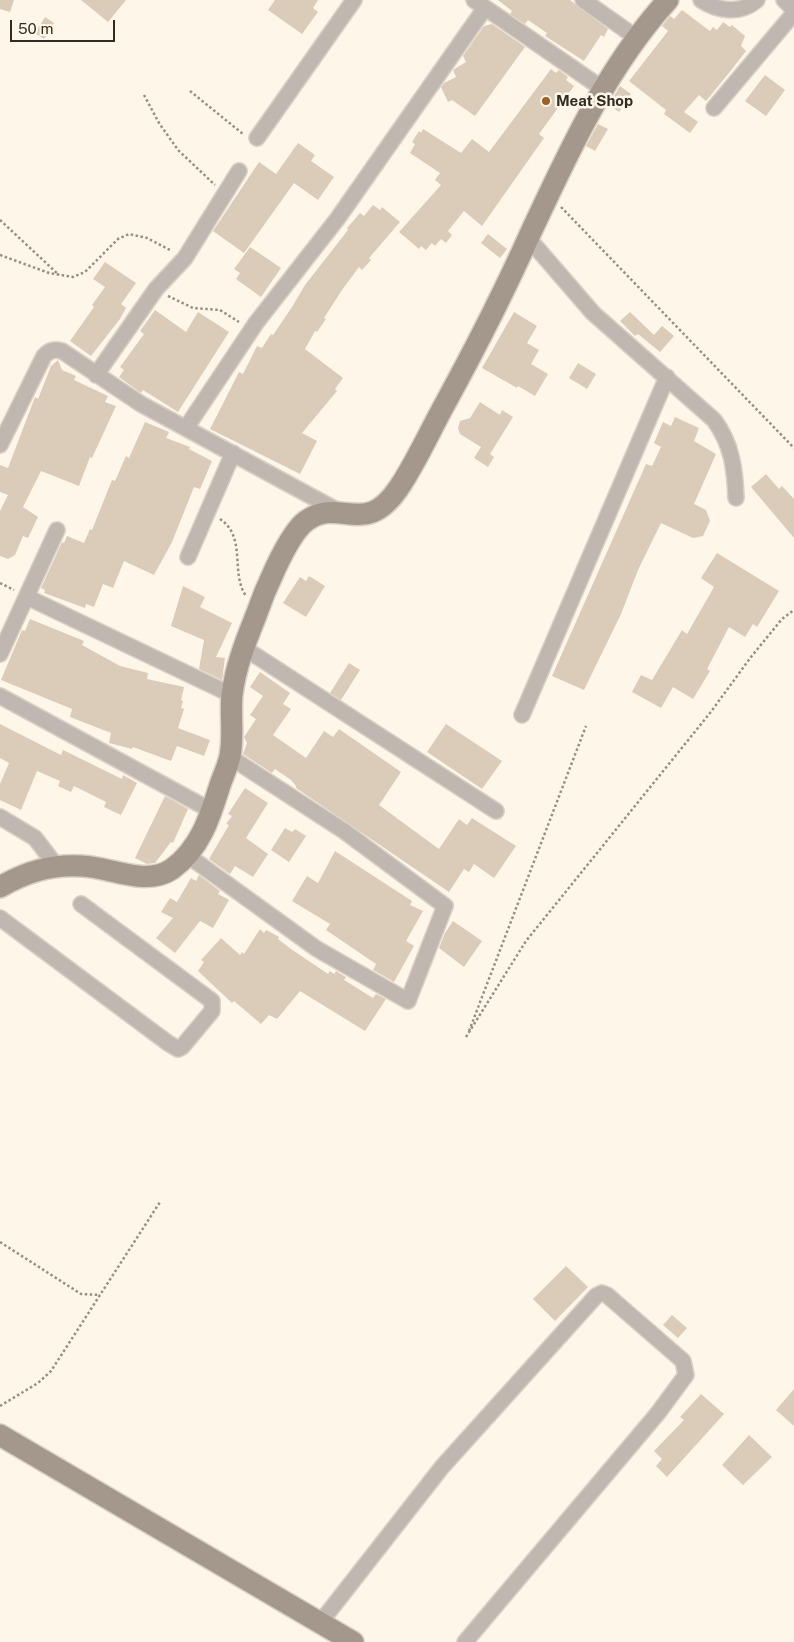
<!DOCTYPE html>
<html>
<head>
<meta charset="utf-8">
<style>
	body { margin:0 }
	#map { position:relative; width:794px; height:1642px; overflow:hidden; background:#fff6ea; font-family:"Public Sans",sans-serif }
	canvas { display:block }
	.scale { position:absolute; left:10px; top:20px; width:105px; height:22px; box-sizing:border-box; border:2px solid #302b23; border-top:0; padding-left:6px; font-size:15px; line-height:18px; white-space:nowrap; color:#302b23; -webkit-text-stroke:4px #fff6ea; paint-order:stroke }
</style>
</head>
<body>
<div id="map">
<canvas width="794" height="1642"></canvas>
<div class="scale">50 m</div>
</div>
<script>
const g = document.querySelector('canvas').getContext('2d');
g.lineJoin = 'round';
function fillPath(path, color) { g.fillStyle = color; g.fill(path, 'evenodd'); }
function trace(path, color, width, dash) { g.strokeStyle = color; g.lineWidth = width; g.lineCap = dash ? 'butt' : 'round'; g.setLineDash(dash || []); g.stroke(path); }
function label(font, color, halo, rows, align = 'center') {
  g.font = font + ' "Public Sans",sans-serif'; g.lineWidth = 5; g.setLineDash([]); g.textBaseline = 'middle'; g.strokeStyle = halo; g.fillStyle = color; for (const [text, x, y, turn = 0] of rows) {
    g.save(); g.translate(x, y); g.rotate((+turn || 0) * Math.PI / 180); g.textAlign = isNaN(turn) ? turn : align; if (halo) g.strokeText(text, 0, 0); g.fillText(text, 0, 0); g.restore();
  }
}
fillPath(new Path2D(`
	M0,0H14L10,12L0,9Z
	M81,0H126L108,22Z
	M275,0H318L313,8L318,12L302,34L268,10Z
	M498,0H570L608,29L604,37L601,35L584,61L545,36L547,33L528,20L525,24L510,14L512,11Z
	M682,10L710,31L713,27L717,30L723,22L730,27L732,25L745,36L741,46L746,51L729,73L706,101L699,95L684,112L698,122L690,133L664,114L666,110L629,81L668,31L662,26L670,16L674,19Z
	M45,17L54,23L44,39L35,33Z
	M492,24L525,47L475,116L452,100L448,102L441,87L444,83L456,77L453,70L466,62L463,56L484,26Z
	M551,69L556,73L559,70L568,77L566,80L574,86L539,134L544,138L482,226L464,211L448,231L452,235L446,243L441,239L435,246L432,243L426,250L421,246L419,249L399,232L441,185L435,180L440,173L410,153L415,144L412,142L419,131L421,133L423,129L461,153L472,139L489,152Z
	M765,75L785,90L766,116L745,101Z
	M620,86L631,94L619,112L609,105Z
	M598,124L608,129L595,151L586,146Z
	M298,143L315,155L311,161L334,177L318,200L294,183L244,253L213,231L259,162L276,174Z
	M373,205L380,210L382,207L400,222L369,258L371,260L362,270L359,267L342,290L324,318L326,319L317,332L315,331L305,349L343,378L335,389L337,391L302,433L317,441L300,474L210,429L239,372L243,374L257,346L262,348L271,334L273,335L292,307L305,285L348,230L347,228L360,213L364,216Z
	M488,234L507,249L500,258L481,243Z
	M250,247L281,268L261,297L236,279L240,273L234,269Z
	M105,262L136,283L121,304L126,308L120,319L91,356L70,341L94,307L92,305L105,287L93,279Z
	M155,310L186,332L198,312L229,332L178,412L143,390L141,393L119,377L124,370L120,367L144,334L140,331Z
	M514,312L537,326L527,343L539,350L531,364L548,374L535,396L518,386L517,388L482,368Z
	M630,312L654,335L662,326L674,336L660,352L638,334L635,336L620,321Z
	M58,360L62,370L76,376L74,380L108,396L105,402L116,406L92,458L90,457L79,486L41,471L23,507L38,517L28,538L23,536L15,555L8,559L0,556V511L8,495L0,492V465L8,468L35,397L38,399L51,366Z
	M578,363L596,374L587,389L569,378Z
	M480,402L500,415L502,410L513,417L490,454L494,457L488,467L474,458L481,447L460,434L458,428L460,421L470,418Z
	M675,417L699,428L694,441L716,454L694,504L706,510L710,521L703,536L693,538L661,523L638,570L621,614L584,690L552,676L646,464L652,466L661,447L654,443L663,422L671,426Z
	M145,422L169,432L166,438L190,447L189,449L212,461L200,489L194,487L172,542L154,575L124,561L113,588L103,584L94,607L86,604L85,608L44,593L45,590L41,588L62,542L64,543L67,536L84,543L90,529L92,530L112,480L115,481L126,456L129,458Z
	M766,474L779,489L782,486L794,499V538L751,487Z
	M717,553L779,591L757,627L753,624L745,637L729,627L707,669L710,671L693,699L673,687L661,708L632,692L641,675L652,680L682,630L687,634L714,587L701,578Z
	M309,576L325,586L306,617L283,603L300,577L306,581Z
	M183,586L205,597L200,607L232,623L216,657L225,658L222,680L199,669L204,640L171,626Z
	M30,619L84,641L82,645L120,666L148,673L147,679L184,687L181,700L183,701L181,708L184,709L178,728L210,740L204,756L177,746L171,761L133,747L132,749L109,743L111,733L70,717L72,709L1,680L22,630L25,631Z
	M349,663L360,670L341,700L330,693Z
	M260,672L290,693L283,704L291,709L273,735L306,758L324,731L333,737L339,729L401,772L379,805L439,849L459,819L467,825L472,818L516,846L494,878L474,864L469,872L464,869L449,892L296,788V786L291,780L275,769L272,773L243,754L247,743L244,737L256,719L250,715L263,696L250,687Z
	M0,724L61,755L63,750L122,779L123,775L137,783L121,815L104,807L106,802L74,786L71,792L58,786L60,781L37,771L21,810L0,800V784L9,763L0,758Z
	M446,724L502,761L482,789L427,752Z
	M245,788L268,803L246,838L268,854L253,877L235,866L230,874L209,859L229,825L226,824L232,816L228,814Z
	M165,796L188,809L173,843L171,842L155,863L147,864L135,858Z
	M285,828L292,832L295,829L306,836L289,862L271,850Z
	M335,851L412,901L410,905L423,911L406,941L414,946L394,982L373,970L376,964L326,930L330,924L292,901L307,876L318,883Z
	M199,875L220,891L218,894L229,900L213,928L200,921L175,953L156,938L173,918L161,912L170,898L177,902L191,878L196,881Z
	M453,921L482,941L464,967L439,948L445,933Z
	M260,929L264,933L266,930L270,932L279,937L278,939L291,949L328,974L330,971L334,974L336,971L346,977L344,980L373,998L376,994L386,999L365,1031L300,991L277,1019L269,1015L261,1024L234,1001L232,1003L198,971L204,962L201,960L221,938L240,955L242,952L244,954Z
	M566,1266L588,1287L555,1321L533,1299Z
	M672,1315L687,1328L678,1338L663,1325Z
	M794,1389V1426L776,1410Z
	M701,1394L724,1414L667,1477L656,1466L662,1459L654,1451L684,1420L680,1417Z
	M749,1435L772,1457L743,1485L722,1465Z`), '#daccb8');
const street = new Path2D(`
	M474,0L603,89
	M583,0L637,38
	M701,0C719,12 741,14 757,0
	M784,0L794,10
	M714,108L794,13
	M257,138L354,0
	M529,239L593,313L714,420C732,444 735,470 736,498
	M96,375L156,289L185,258L239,171
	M186,428L256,323L338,218L485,8
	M0,445L44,356C50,350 54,349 62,351L141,404L342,513
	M188,557L233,453
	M27,597L232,695
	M244,648L496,811
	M0,654L57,530
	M0,696L212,811
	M522,715L667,377
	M0,817L35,838L57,867
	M187,855L317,949L408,1001L445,906L344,831L230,757
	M0,918L168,1043L178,1049L182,1047L212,1011V1001L81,904
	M320,1623L442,1467L596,1296L602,1293L607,1295L683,1361L686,1375L658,1413L465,1642`);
const secondary = new Path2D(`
	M0,887C26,872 51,864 82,866C110,867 146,887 172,869C200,849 210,817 220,785C223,776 228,766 230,756C234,736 230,715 232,695C235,669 245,643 255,618C263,595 287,535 306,521C342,495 365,542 402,483C418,458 431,429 446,402C476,347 505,290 531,232C569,151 607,67 668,0
	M0,1435L353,1642`);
trace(street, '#dad1c6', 18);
trace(secondary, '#dad1c6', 24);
trace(new Path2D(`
	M190,91L243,134
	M144,95L159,123L178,150L215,185
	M561,207L794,448
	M0,220L59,275
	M0,255L49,273L73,277L85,272L118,239L129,234L147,238L172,251
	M168,296L193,308L220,310L239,322
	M220,519C247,537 230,573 246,596
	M0,583L14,590
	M469,1031L586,726
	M466,1037L526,941L710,713L751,657L782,619L794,610
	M0,1242L81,1294L100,1295
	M0,1406L38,1383L51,1371L160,1202`), '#968f85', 2.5, [2.5, 2.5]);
trace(street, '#c0b7b0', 15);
trace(secondary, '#a4988d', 21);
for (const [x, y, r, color] of [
	[546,101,5,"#9e6125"]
]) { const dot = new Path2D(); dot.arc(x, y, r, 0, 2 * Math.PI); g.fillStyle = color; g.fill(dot); trace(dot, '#fff6ea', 2); }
label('bold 15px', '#302b23', '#fff6ea', [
	["Meat Shop",556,101]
], 'left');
</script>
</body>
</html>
